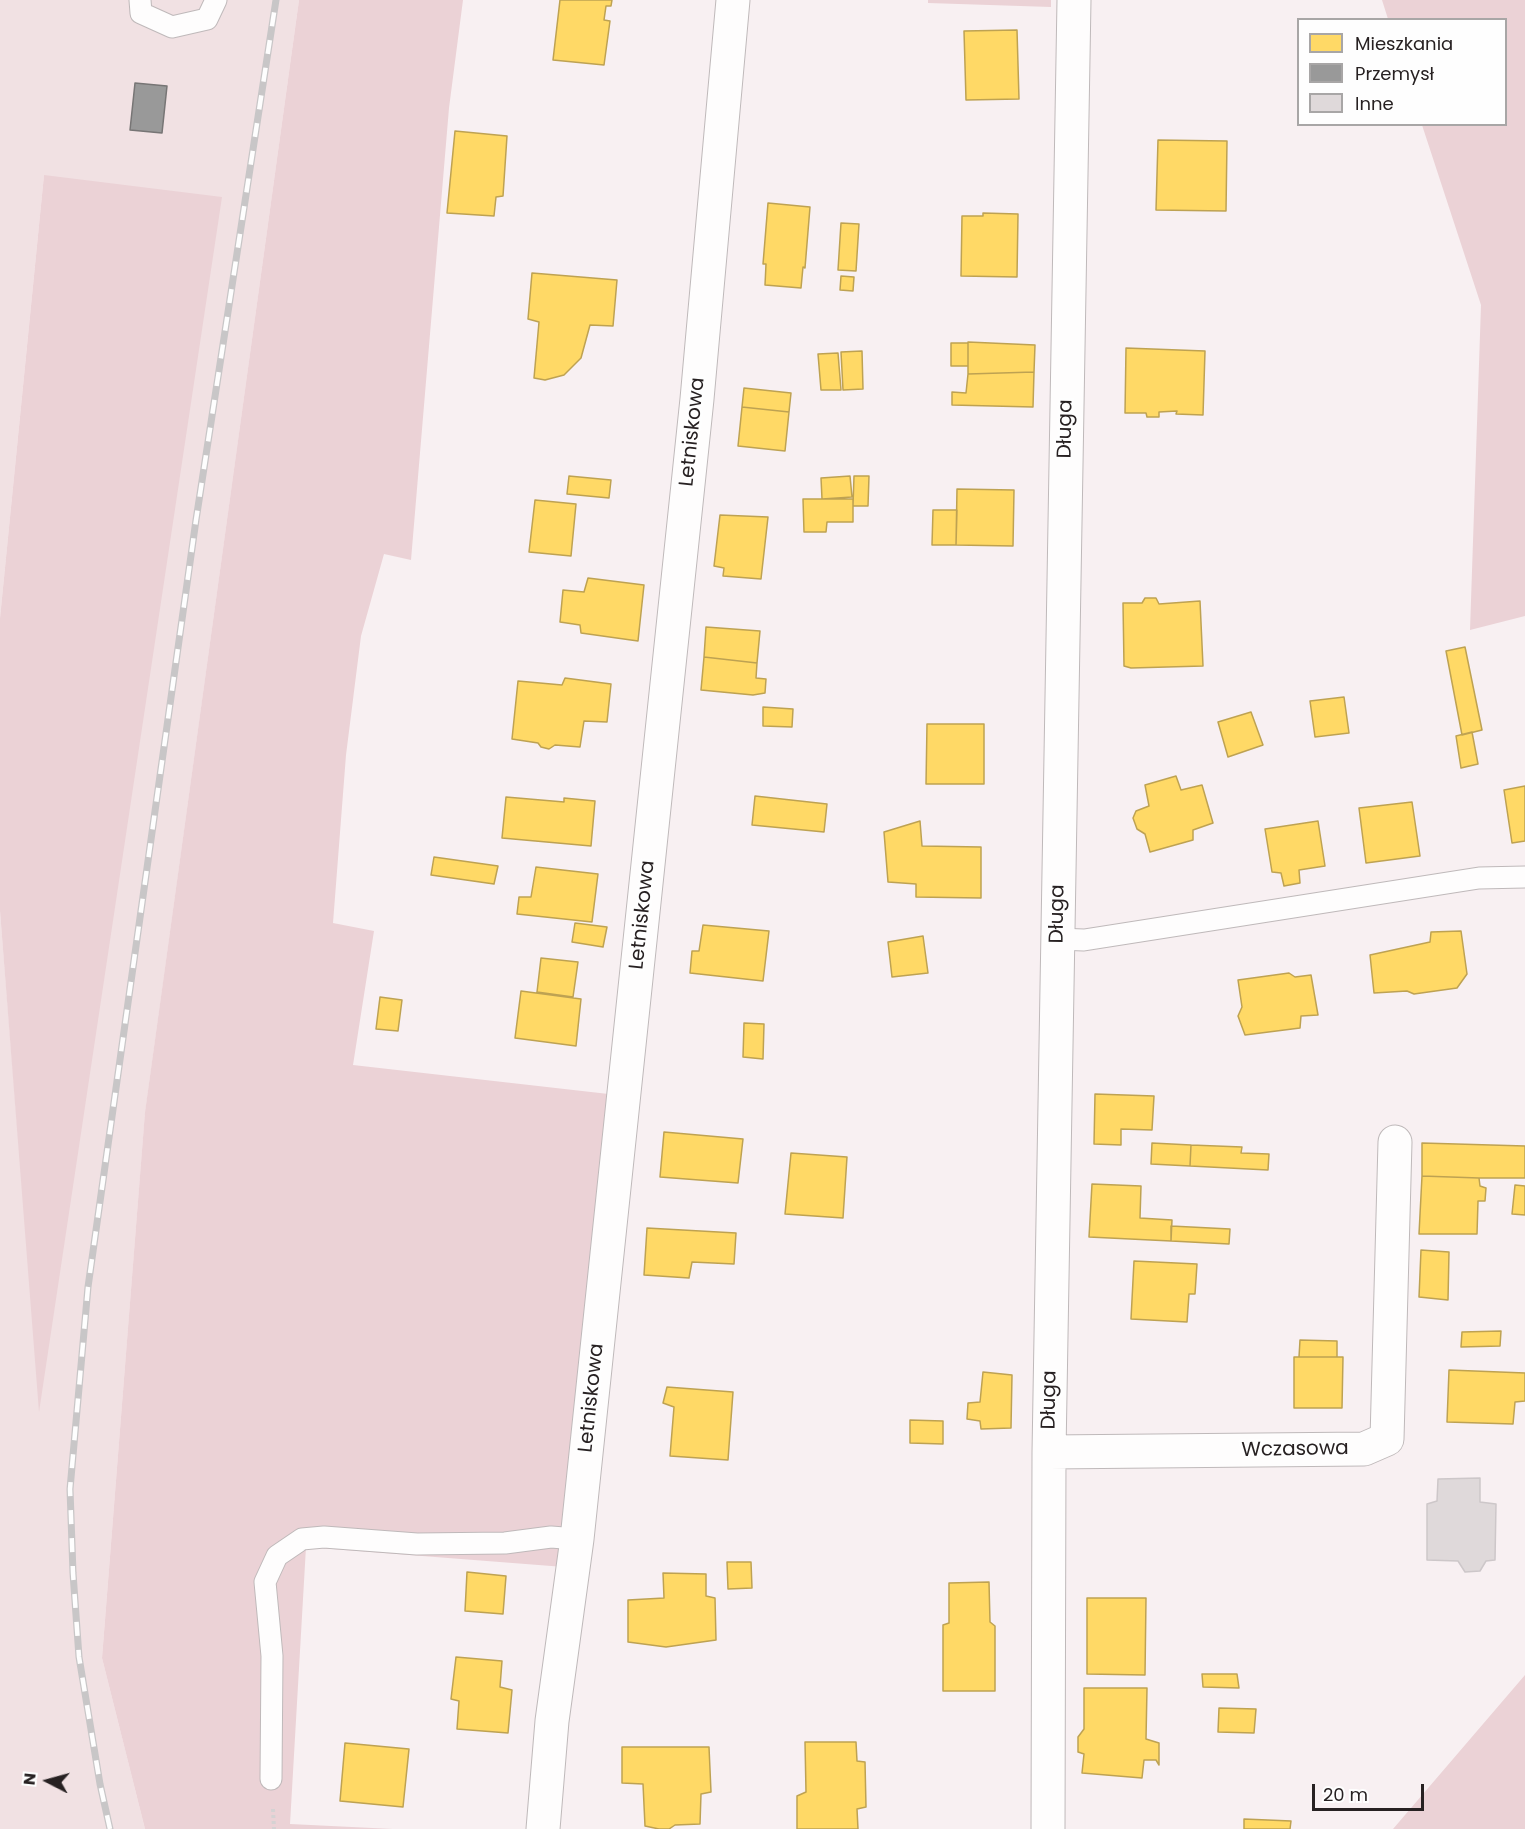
<!DOCTYPE html>
<html>
<head>
<meta charset="utf-8">
<style>
	body { margin:0 }
	#map { position:relative; width:1525px; height:1829px; overflow:hidden; background:#f8f0f2; font-family:Poppins,sans-serif }
	canvas { display:block }
	.legend { position:absolute; left:1297px; top:18px; width:210px; height:108px; box-sizing:border-box; background:#fefefe; border:2px solid #a8a6a6; margin:0; padding:8px 10px; list-style:none; font-size:18px; color:#272122 }
	.legend li { display:flex; align-items:center; gap:12px; height:30px }
	.legend b { width:30px; border:2px solid #a8a6a6 }
	.north { position:absolute; left:18px; top:1751px; width:60px; height:60px; -webkit-text-stroke:4px #fefefe; paint-order:stroke; rotate:276deg; font-size:16px; font-weight:700; line-height:24px; text-align:center; color:#272122 }
	.north::after { content:''; display:block; margin:auto; width:21px; height:27px; background:#272122; clip-path:polygon(50% 0,100% 100%,50% 72%,0 100%) }
	.scale { position:absolute; left:1312px; top:1784px; width:112px; height:27px; box-sizing:border-box; border:3px solid #272122; border-top:0; padding-left:8px; font-size:18px; line-height:21px; white-space:nowrap; color:#272122; -webkit-text-stroke:4px #fefefe; paint-order:stroke }
</style>
</head>
<body>
<div id="map">
<canvas width="1525" height="1829"></canvas>
<ul class="legend">
<li><b style="height:16px;background:#ffd966"></b>Mieszkania</li>
<li><b style="height:16px;background:#999"></b>Przemysł</li>
<li><b style="height:16px;background:#dfd9da"></b>Inne</li>
</ul>
<div class="north">N</div>
<div class="scale">20 m</div>
</div>
<script>
const g = document.querySelector('canvas').getContext('2d');
g.lineJoin = 'round';
function fillPath(path, color) { g.fillStyle = color; g.fill(path, 'evenodd'); }
function trace(path, color, width, dash) { g.strokeStyle = color; g.lineWidth = width; g.lineCap = dash ? 'butt' : 'round'; g.setLineDash(dash || []); g.stroke(path); }
function label(font, color, halo, rows, align = 'center') {
  g.font = font + ' Poppins,sans-serif'; g.lineWidth = 6; g.setLineDash([]); g.textBaseline = 'middle'; g.strokeStyle = halo; g.fillStyle = color; for (const [text, x, y, turn = 0] of rows) {
    g.save(); g.translate(x, y); g.rotate((+turn || 0) * Math.PI / 180); g.textAlign = isNaN(turn) ? turn : align; if (halo) g.strokeText(text, 0, 0); g.fillText(text, 0, 0); g.restore();
  }
}
fillPath(new Path2D(`
	M0,0H299L145,1113L102,1658L145,1829H0V911L40,1408L44,175L0,618Z`), '#f1e1e3');
fillPath(new Path2D(`
	M299,0H463L449,108L411,560L384,554L361,636L346,755L333,923L374,931L353,1065L635,1097L590,1569L306,1547L290,1824L393,1829H145L102,1658L145,1112Z
	M928,0H1051V7L928,3Z
	M1382,0H1525V616L1470,630L1481,305L1422,125L1506,124V20L1388,19Z
	M44,175L222,197L39,1412L0,911V618Z
	M1525,1675V1829H1393Z`), '#ebd2d6');
const homes = new Path2D(`
	M560,0H612L611,6H606L604,20L610,21L604,65L553,60Z
	M1017,30L1019,99L966,100L964,31Z
	M455,131L507,136L503,196L496,197L494,216L447,213Z
	M1158,140L1227,141L1226,211L1156,210Z
	M768,203L810,207L805,268L803,267L801,288L765,285L766,264H763Z
	M983,213L1018,214L1017,277L961,276L962,216H983Z
	M841,223L859,224L856,271L838,270Z
	M532,273L617,280L613,326L590,325L581,358L564,375L545,380L534,378L539,322L528,319Z
	M841,276L854,277L853,291L840,290Z
	M968,342L1035,345L1034,372L968,374Z
	M951,343H968V366H951Z
	M1126,348L1205,351L1203,415L1176,414L1177,411L1159,412V417H1147L1146,413H1125Z
	M862,351L863,389L843,390L841,352Z
	M838,353L841,390H821L818,354Z
	M1034,372L1033,407L952,405V392L966,393L968,374Z
	M744,388L791,393L789,412L742,407Z
	M742,407L789,412L785,451L738,446Z
	M569,476L611,480L609,498L567,494Z
	M850,476L852,497L822,499L821,478Z
	M854,476H869L868,506H853Z
	M957,489L1014,490L1013,546L956,545Z
	M803,499H853V522H827L826,532H804Z
	M535,500L576,504L571,556L529,552Z
	M933,510H957L956,545H932Z
	M720,515L768,517L761,579L723,576L724,568L714,566Z
	M588,578L644,585L638,641L581,633L580,625L560,622L563,590L584,592Z
	M1145,598H1156L1159,604L1200,601L1203,666L1131,668L1124,666L1123,603H1142Z
	M706,627L760,631L757,663L704,657Z
	M1465,647L1482,730L1462,735L1446,651Z
	M704,657L757,663L756,678L766,679L765,693L753,695L701,690Z
	M565,678L611,684L607,722L584,721L580,747L555,745L549,749L541,747L538,743L512,739L518,681L562,685Z
	M1344,697L1349,733L1315,737L1310,701Z
	M763,707L793,709L792,727L763,726Z
	M1251,712L1263,745L1228,757L1218,722Z
	M927,724H984V784H926Z
	M1472,732L1478,764L1461,768L1456,736Z
	M1176,776L1181,790L1202,785L1213,823L1193,830V840L1150,852L1145,834L1137,829L1133,818L1136,811L1149,806L1145,785Z
	M1525,786V841L1512,843L1504,790Z
	M755,796L827,804L824,832L752,825Z
	M506,797L564,802V798L595,801L591,846L502,838Z
	M1412,802L1420,856L1366,863L1359,808Z
	M920,821L922,846L981,847V898L916,897V884L888,882L884,832Z
	M1318,821L1325,866L1299,870L1300,883L1284,886L1281,873L1272,872L1265,829Z
	M434,857L498,866L494,884L431,875Z
	M536,867L598,874L592,922L517,914L519,897H531Z
	M575,923L607,927L603,947L572,942Z
	M703,925L769,931L763,981L690,973L692,951H699Z
	M1461,931L1467,974L1457,988L1414,994L1407,991L1374,993L1370,955L1430,942L1431,932Z
	M923,936L928,973L892,977L888,942Z
	M541,958L578,962L573,997L537,992Z
	M1289,973L1295,977L1311,975L1318,1015L1301,1016L1300,1028L1245,1035L1238,1016L1242,1007L1238,980Z
	M521,991L581,999L576,1046L515,1038Z
	M380,997L402,1000L398,1031L376,1029Z
	M744,1023L764,1024L763,1059L743,1057Z
	M1095,1094L1154,1096L1152,1130L1121,1129V1145L1094,1144Z
	M664,1132L743,1139L738,1183L660,1177Z
	M1152,1143L1191,1145L1190,1166L1151,1164Z
	M1422,1143L1525,1146V1178H1479L1422,1176Z
	M1191,1145L1242,1147L1241,1153L1269,1154L1268,1170L1190,1166Z
	M791,1153L847,1157L843,1218L785,1214Z
	M1422,1176L1479,1178L1480,1186L1486,1188L1485,1201H1478L1477,1234H1419Z
	M1092,1184L1141,1186L1140,1218L1172,1220L1171,1241L1089,1237Z
	M1515,1185L1525,1186V1215L1512,1214Z
	M1171,1226L1230,1229L1229,1244L1171,1241Z
	M647,1228L736,1233L734,1264L692,1262L689,1278L644,1275Z
	M1421,1250L1449,1252L1448,1300L1419,1297Z
	M1134,1261L1197,1264L1195,1294H1189L1187,1322L1131,1319Z
	M1501,1331L1500,1346L1461,1347L1462,1332Z
	M1300,1340L1337,1341V1357H1299Z
	M1294,1357H1343L1342,1408H1294Z
	M1449,1370L1525,1373V1401L1515,1402L1513,1424L1447,1422Z
	M983,1372L1012,1375L1011,1428L981,1429L980,1421L967,1419L968,1403L980,1402Z
	M667,1387L733,1392L728,1460L670,1456L674,1407L663,1403Z
	M910,1420L943,1421V1444L910,1443Z
	M727,1562H751L752,1588L728,1589Z
	M467,1572L506,1576L503,1614L465,1611Z
	M663,1573L706,1574V1596L715,1598L716,1640L666,1647L628,1642V1600L664,1598Z
	M989,1582L990,1622L995,1626V1691H943V1625L949,1623V1583Z
	M1087,1598H1146L1145,1675L1087,1674Z
	M456,1657L502,1661L500,1687L512,1690L508,1733L457,1729L459,1701L451,1699Z
	M1202,1674H1237L1239,1688L1203,1687Z
	M1084,1688H1147L1146,1739L1159,1743V1765L1156,1760H1144L1142,1778L1082,1773L1084,1754L1078,1752V1737L1084,1729Z
	M1219,1708L1256,1709L1254,1733L1218,1732Z
	M805,1742H856L857,1761L865,1762L866,1807L857,1809L858,1829H797V1796L806,1792Z
	M345,1743L409,1749L403,1807L340,1801Z
	M622,1747H709L711,1792L701,1794L700,1824L675,1825L669,1829H659L645,1826L643,1784L622,1783Z
	M1244,1819L1291,1821L1290,1829H1244Z`);
fillPath(homes, '#ffd966');
trace(homes, '#bea252', 1.5);
const industry = new Path2D(`
	M135,83L167,86L162,133L130,130Z`);
fillPath(industry, '#999');
trace(industry, '#777575', 1.5);
const building = new Path2D(`
	M1480,1478V1502L1496,1504L1495,1560L1486,1561L1480,1571L1465,1572L1458,1561L1427,1560V1504L1437,1501L1438,1479Z`);
fillPath(building, '#dfd9da');
trace(building, '#cdc7c9', 1.5);
const service = new Path2D(`
	M140,0L141,13L172,27L207,19L216,0
	M1057,939L1084,940L1479,878L1525,877
	M271,1779L272,1656L265,1582L277,1556L302,1539L324,1537L417,1544L505,1543L551,1537L577,1539`);
const minor = new Path2D(`
	M1049,1452L1364,1449L1387,1439L1395,1142
	M543,1829L552,1721L577,1539L697,399L733,0
	M1048,1829L1049,1452L1074,0`);
trace(service, '#bfb9ba', 23);
trace(minor, '#bfb9ba', 35);
trace(new Path2D(`
	M273,1809L274,1829`), '#d5d2d3', 4, [3, 3]);
trace(service, '#fefdfd', 21);
trace(minor, '#fefdfd', 33);
const rail = new Path2D(`
	M110,1829L100,1784L79,1657L73,1573L70,1489L88,1287L196,520L276,0`);
trace(rail, '#c8c6c7', 7);
trace(rail, '#fefefe', 4.5, [14]);
label('20px', '#272122', '#fefefe', [
	["Długa",1066,429,-89],
	["Letniskowa",693,432,-84],
	["Długa",1058,914,-89],
	["Letniskowa",643,915,-84],
	["Letniskowa",592,1398,-84],
	["Długa",1050,1400,-89],
	["Wczasowa",1295,1450,-1]
]);
</script>
</body>
</html>
